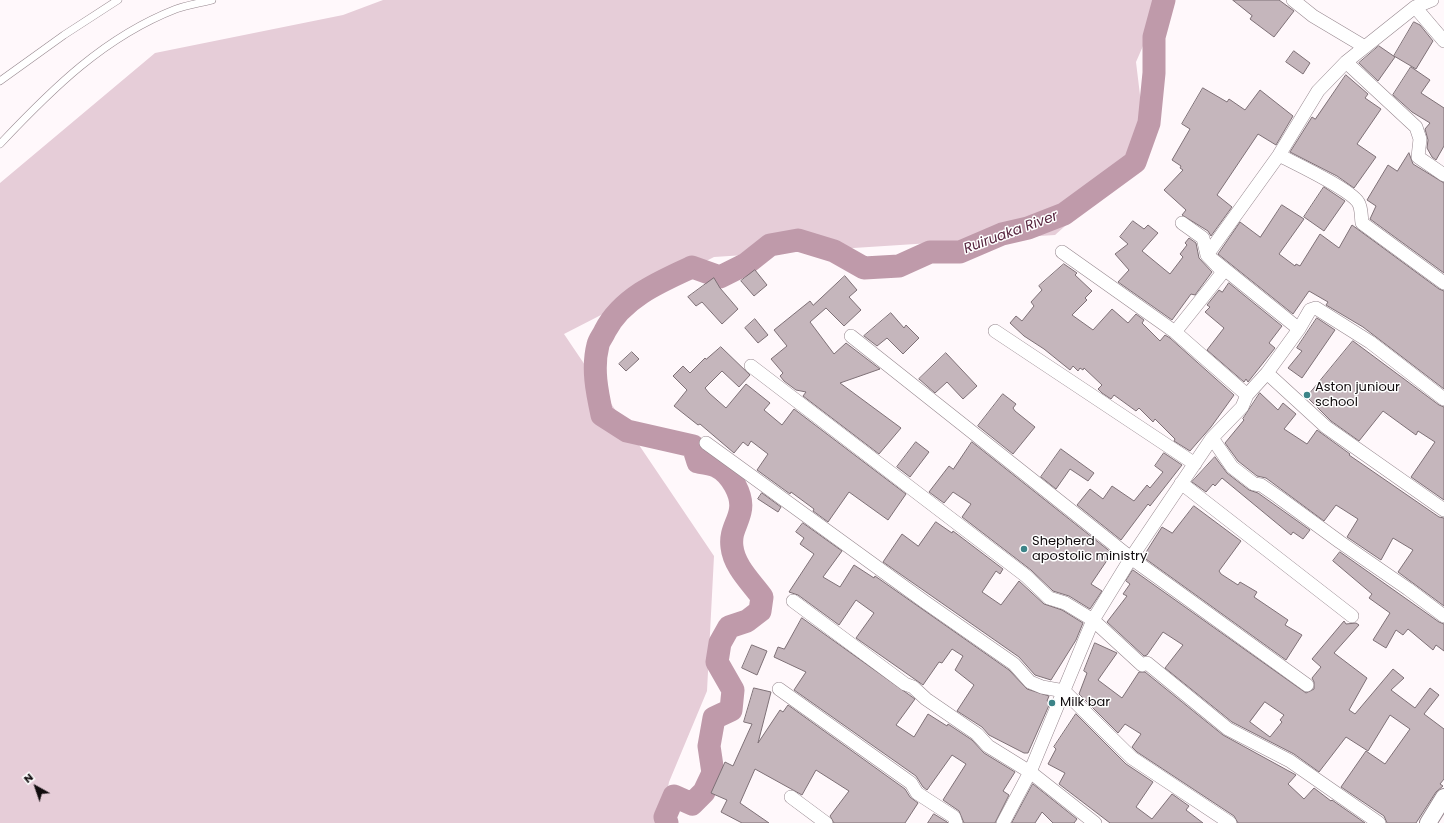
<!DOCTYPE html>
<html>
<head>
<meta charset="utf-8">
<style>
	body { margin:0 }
	#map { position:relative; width:1444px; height:823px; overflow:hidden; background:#fff8fb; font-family:Poppins,sans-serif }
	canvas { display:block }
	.north { position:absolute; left:16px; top:767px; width:40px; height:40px; -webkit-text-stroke:3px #fff; paint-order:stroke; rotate:320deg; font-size:11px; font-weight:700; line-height:16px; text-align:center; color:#110c0e }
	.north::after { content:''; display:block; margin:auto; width:14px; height:18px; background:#110c0e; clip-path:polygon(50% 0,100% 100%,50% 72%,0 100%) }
</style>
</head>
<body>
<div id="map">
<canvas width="1444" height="823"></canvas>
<div class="north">N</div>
</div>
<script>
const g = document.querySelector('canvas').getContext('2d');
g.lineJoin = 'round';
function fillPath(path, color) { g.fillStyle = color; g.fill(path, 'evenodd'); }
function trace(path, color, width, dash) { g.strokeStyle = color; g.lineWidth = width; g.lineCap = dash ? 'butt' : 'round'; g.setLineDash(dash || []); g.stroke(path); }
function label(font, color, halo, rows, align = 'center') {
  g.font = font + ' Poppins,sans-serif'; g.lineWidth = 3; g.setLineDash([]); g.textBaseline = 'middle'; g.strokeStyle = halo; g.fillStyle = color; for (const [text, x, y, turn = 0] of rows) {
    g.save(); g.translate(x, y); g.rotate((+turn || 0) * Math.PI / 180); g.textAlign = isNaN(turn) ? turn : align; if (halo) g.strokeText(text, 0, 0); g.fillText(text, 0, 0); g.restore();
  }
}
fillPath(new Path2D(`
	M383,0H1163L1136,62L1147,153L1055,235L714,257L564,334L714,556L707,691L669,782L661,823H0V183L155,53L343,15Z`), '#e6cdd8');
trace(new Path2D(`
	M667,823L665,817L674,796L692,804L704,792L713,773L709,746L714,718L731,710L733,690L717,662L720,643L729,627L747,621L760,611L762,597C751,582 734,566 732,547C730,532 737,525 740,512C744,496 731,473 716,466C711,464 704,463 698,462L693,446L627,431L602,415C597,392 592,368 598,345C599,340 603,336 605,331C622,298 659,282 692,267L720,277L746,264L770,245L798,240L834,251L864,268L899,266L930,252H960L1002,234L1028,228L1064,214L1135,162L1149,123L1154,73V37L1164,0`), '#bf9aaa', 23);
const building = new Path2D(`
	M1233,0H1279L1294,11L1274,37L1250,19L1252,16Z
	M1414,22L1420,25L1433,41L1416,69L1394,56Z
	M1379,46L1395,57L1378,81L1359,63Z
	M1294,51L1310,63L1303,74L1286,62Z
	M1411,67L1430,80L1421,93L1444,108V146L1436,160L1432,157L1427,148L1428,140L1425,129L1430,123L1412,112L1393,95Z
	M1346,75L1368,94L1365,98L1381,109L1357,144L1376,157L1354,188L1337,176L1290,152L1312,117L1315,119Z
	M1203,88L1227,102L1229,99L1245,110L1260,90L1293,116L1276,145L1258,134L1217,195L1232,207L1211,236L1208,231L1182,215L1186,210L1164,190L1183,170L1180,168L1181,166L1172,160L1190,129L1182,124Z
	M1409,153L1413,164L1444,183V273L1370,219L1376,206L1367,200L1388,165L1397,171Z
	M1324,187L1345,201L1324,231L1304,217Z
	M1282,205L1304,219L1279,254L1295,266L1296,264L1300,266L1320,234L1339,248L1352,225L1439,289L1444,291V389L1363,327L1326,305L1328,302L1309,291L1293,314L1218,254L1240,222L1260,237Z
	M1133,221L1144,229L1148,225L1158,233L1142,251L1170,274L1183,257L1180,254L1187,245L1185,243L1189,238L1196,243L1199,258L1212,272L1195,295L1191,294L1172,320L1118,282L1129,270L1115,254L1128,244L1120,237Z
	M1064,264L1077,273L1075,275L1092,291L1085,298L1087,300L1072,315L1093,330L1112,309L1128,323L1136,314L1144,320L1142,323L1160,341L1165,335L1170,338L1234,395L1211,427L1190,451L1174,441L1175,439L1155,419L1153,422L1139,408L1136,411L1114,395L1111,399L1102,393L1098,389L1102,385L1084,368L1083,370L1080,368L1078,371L1073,366L1070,370L1044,349L1024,336L1010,323L1016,316L1022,321L1034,306L1031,302L1042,290L1039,286Z
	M755,270L767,285L754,296L741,281Z
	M845,276L857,290L849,297L861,310L844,326L826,308L810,322L834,354L846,343L880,369L840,383L901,428L879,454L803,396L806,392L796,390L784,381L780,376L783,373L771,359L787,346L774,330L810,301L813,305Z
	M714,278L720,288L738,309L722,324L702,302L696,306L688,297Z
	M1229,283L1282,326L1269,343L1275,348L1248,382L1246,379L1244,382L1207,350L1224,328L1205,312L1210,307L1207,305L1219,290L1222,292Z
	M891,313L904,328L906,325L919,338L903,354L887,338L877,346L864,336Z
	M1317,318L1335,330L1302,378L1288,368L1302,351L1297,348Z
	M755,319L768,335L758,343L745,328Z
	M1353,341L1439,405L1444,407V500L1411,477L1435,442L1418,431L1416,435L1383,411L1359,441L1331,421L1307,397Z
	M721,347L750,375L739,387L722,371L705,388L709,393L726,408L746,384L770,403L764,410L782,425L794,409L906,494L888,520L849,492L828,522L813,511L814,509L791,492L790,494L757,470L768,454L751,441L748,446L743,442L734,453L700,424L698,425L674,406L687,390L673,376L683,366L690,373L705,358L706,359Z
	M632,352L639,359L626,371L619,364Z
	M946,353L977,386L963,399L947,382L935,393L919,379Z
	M1260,393L1278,410L1283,403L1296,414L1284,429L1307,444L1317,430L1350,454L1349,455L1439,517L1444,518V606L1398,572L1413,550L1393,538L1381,560L1347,537L1358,519L1336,505L1324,521L1266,478L1257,476L1238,461L1225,443L1244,420L1243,419Z
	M1003,394L1016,404L1013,408L1015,411L1035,427L1013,454L978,426Z
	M916,442L929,452L910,477L897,467Z
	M972,442L1112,553L1091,584L1102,591L1090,609L1069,596L1053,591L1031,570L962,517L971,504L953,492L944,503L929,492L949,466L953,469Z
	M1061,449L1094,473L1088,481L1070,469L1056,489L1041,477Z
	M1164,453L1182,465L1150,506L1148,504L1121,540L1077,505L1090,489L1103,499L1112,486L1134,501L1147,485L1150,488L1163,472L1155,466Z
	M1215,457L1227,473L1249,490L1258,493L1310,530L1303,539L1293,532L1291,535L1222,478L1215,486L1213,484L1206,492L1192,482Z
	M762,493L781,507L778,512L758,499Z
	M1194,506L1241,541L1219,571L1221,574L1238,585L1240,582L1257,592L1254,597L1288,620L1285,625L1302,635L1286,660L1143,557L1162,527L1172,533Z
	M936,522L952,533L953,531L1003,569L1000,574L996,571L982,592L985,594L1001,605L1019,581L1044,604L1062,610L1083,623L1076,640L1051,680L1035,675L1019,657L883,562L902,534L918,546Z
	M803,523L842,551L823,577L840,587L854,565L874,578L875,576L1009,670L1027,689L1049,696L1047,701L1050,703L1028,753H1024L989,735L982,727L957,711L974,685L955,670L963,656L952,649L942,663L939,662L923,685L856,638L874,613L856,600L839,625L798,595L789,592L814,554L800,544L804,538L796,532Z
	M1340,552L1439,622L1444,624V651L1436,645L1433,650L1408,629L1403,635L1396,630L1386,648L1373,640L1390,613L1369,598L1372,594L1333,561Z
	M1133,570L1306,693L1314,689V682L1312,678L1321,667L1312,659L1344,621L1346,624L1356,623L1359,625L1334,653L1367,678L1349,710L1355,714L1393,669L1404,678L1391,690L1415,708L1430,688L1439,695L1424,714L1444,729V779L1440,784L1443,786L1436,792L1416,823H1387L1384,816L1341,787L1366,751L1385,764L1410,729L1390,715L1368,751L1346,737L1319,772L1294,754L1232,722L1165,668L1183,645L1163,632L1147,655L1144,656L1107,622L1127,596L1123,594L1130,584L1126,581ZM1265,702L1284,715L1280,720L1282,722L1270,737L1250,722Z
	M802,618L915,699L896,725L914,737L928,714L947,726L948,724L972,740L984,753L1015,772L1003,791L1009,795L995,823H964L959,811L943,800L966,764L952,755L927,790L923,787L916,776L794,690L806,672L774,657L778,647L784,649Z
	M1095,643L1117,653L1098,680L1122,698L1139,672H1145L1223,735L1296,775L1288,784L1304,799L1314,788L1331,801L1332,800L1365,823H1238L1234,816L1137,752L1132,747L1141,734L1125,724L1118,733L1079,694L1087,673L1084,671Z
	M752,645L767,651L757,675L742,668Z
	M754,688L771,692L758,743L780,710L783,712L788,705L905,789L910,797L918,803L905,823H834L830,816L849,791L816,770L802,795L755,769L740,803L769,823H742L721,812L727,800L711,793L725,762L733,766L752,724L744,722Z
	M1076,714L1126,764L1153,782L1136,807L1152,819L1172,794L1189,806L1186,810L1203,823H1110L1059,784L1065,773L1048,764L1056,749L1054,747Z
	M1033,784L1077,819L1074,823H1053L1042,812L1035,823H1012Z
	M934,814L947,822L948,823H928Z`);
fillPath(building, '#c5b6bc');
trace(building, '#7e7076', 1);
const service = new Path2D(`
	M0,81L64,35L118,0
	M0,144C52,89 104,37 176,9C187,5 200,3 212,0`);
const minor = new Path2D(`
	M1293,0L1313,16L1365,47
	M1415,7L1444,41
	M1346,62L1416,127L1420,139L1418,157L1444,175
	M1279,155C1296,164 1348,188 1358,202C1362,208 1361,217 1362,223L1444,283
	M1182,223L1203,238L1207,255L1299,329
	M1062,252L1175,332L1247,395
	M995,331L1195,464
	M1175,332L1223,272L1207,255L1279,155L1318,91L1346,62L1415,7L1432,0
	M851,336L1131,558L1307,685
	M751,366L1026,576L1049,598L1065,603L1093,620L1142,665L1147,663L1228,729L1290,761L1379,823
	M1267,373L1326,427L1444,510
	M1212,438L1232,467L1254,484L1261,485L1277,496L1340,542L1408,589L1444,616
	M706,443L925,602L1014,664L1030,682L1042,687L1064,691L1132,758L1230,823
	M1181,483L1352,616
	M793,601L905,684L913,687L926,699L977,734L988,746L1030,772
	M779,689L911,783L917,793L954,817L956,823
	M1029,771L1095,823
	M791,797L826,823
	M1003,823L1030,772L1093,620L1131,558L1212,438L1242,407L1247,395L1267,373L1299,329L1310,310L1316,308L1370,342L1444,399`);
const tertiary = new Path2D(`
	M1428,823L1444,797`);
trace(service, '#96878e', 8);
trace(minor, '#96878e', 14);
trace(tertiary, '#96878e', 18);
trace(service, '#fff', 7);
trace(minor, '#fff', 13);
trace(tertiary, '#fff', 16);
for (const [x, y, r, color] of [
	[1307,395,4,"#3c8488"],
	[1024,549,4,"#3c8488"],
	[1052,703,4,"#3c8488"]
]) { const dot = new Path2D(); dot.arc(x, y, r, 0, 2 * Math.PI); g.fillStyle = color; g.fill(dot); trace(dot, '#fff', 1.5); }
label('13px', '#110c0e', '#fff', [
	["Aston juniour",1315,388],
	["school",1315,403],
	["Shepherd",1032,542],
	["apostolic ministry",1032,557],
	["Milk bar",1060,703]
], 'left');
label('italic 14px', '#582740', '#fff', [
	["Ruiruaka River",1011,233,-20]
]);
</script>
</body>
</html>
